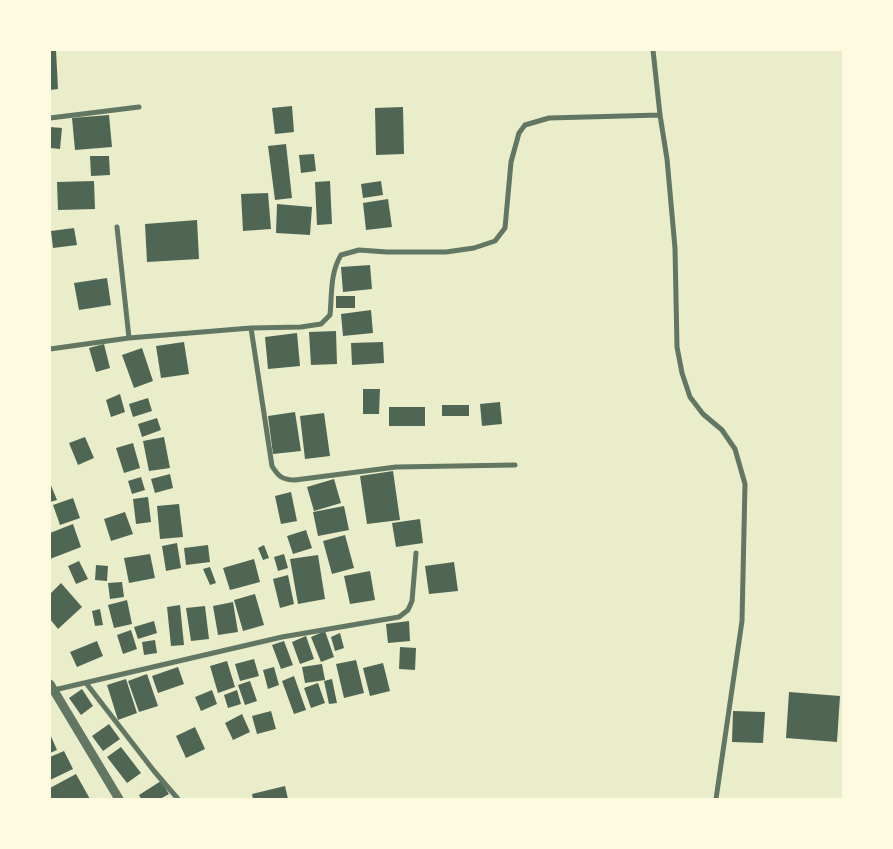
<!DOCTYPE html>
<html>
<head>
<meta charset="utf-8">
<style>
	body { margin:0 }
	#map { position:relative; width:893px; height:849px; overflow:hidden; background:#e9edc9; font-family:"Source Sans 3",sans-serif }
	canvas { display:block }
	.frame { position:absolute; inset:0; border:51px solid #fefae0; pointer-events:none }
</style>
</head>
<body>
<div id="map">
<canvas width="893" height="849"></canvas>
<div class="frame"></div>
</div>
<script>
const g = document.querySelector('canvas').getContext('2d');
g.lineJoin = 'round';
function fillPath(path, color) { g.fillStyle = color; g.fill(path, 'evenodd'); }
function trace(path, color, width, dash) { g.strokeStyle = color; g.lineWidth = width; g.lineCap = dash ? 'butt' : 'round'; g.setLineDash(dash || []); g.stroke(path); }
fillPath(new Path2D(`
	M50,50H56L58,89L50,90Z
	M292,106L294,132L275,134L272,108Z
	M403,107L404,154L376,155L375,108Z
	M109,115L112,147L75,150L72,118Z
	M50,127L62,128L60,149L50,148Z
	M286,144L292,198L275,200L268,146Z
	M314,154L316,171L301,173L299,155Z
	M90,156H109L110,175L91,176Z
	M94,181L95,209L58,210L57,182Z
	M330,181L332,224L317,225L315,182Z
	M381,181L383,195L363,198L361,184Z
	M268,193L271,229L243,231L241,194Z
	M388,199L392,227L366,230L363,203Z
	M277,204L312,207L310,235L276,233Z
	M197,220L199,259L147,262L145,224Z
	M74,228L77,245L53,248L51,231Z
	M370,265L372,289L343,292L341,267Z
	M107,278L111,305L79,310L74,283Z
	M336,296H355V308H336Z
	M371,310L373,333L343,336L341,314Z
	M336,331L337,364L311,365L309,332Z
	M297,333L300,366L268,369L265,337Z
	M184,342L189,374L161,378L156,346Z
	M383,342L384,363L352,365L351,343Z
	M104,344L110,368L96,372L89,348Z
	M142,348L153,381L134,388L122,355Z
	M363,389H380L379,414H363Z
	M120,394L125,412L111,417L106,400Z
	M148,398L152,411L133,417L129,404Z
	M500,402L502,424L482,426L480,404Z
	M442,405H469V416H442Z
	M389,407H425V426H389Z
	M295,412L301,451L273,454L268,416Z
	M324,413L330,456L305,459L300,416Z
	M157,418L161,430L142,437L138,424Z
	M85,437L94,458L78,465L69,443Z
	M164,437L170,468L149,471L143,441Z
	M133,443L140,468L124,473L116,448Z
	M393,471L400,520L367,524L360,476Z
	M170,474L173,488L155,493L151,479Z
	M141,477L145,490L132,494L128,481Z
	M334,479L341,503L314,511L307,487Z
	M50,483L57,500L50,502Z
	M291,492L297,521L281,524L275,496Z
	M148,497L151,522L136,524L133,499Z
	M73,498L80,518L60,525L53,505Z
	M179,504L183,537L160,539L157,506Z
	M344,506L349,530L318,536L313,512Z
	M125,512L133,534L111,541L104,519Z
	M420,519L423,543L396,547L392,523Z
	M73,524L81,547L50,559V533Z
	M306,530L312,548L293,554L287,536Z
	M345,535L354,568L332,574L323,541Z
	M177,543L181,568L166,571L162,546Z
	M208,545L210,562L186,565L184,548Z
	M264,545L269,558L263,560L258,548Z
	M150,554L155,578L129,583L124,558Z
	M284,554L288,568L278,571L274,557Z
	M318,555L325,599L298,604L290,559Z
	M254,559L260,582L230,590L223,568Z
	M79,561L88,579L76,584L68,566Z
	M454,562L458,591L429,594L425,566Z
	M96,565L108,566L107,581L95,580Z
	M210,567L216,583L210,585L203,569Z
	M370,571L375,600L350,604L344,576Z
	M288,575L294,604L280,608L273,579Z
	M122,582L124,597L110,599L108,583Z
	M61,583L82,607L58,629L50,619V594Z
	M255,594L264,625L243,631L234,600Z
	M127,600L132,624L114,628L108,605Z
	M233,602L238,632L218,635L213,606Z
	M180,605L184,645L171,646L167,607Z
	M205,606L209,639L191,641L186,608Z
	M100,609L103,625L95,626L92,611Z
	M154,621L157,633L138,639L134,627Z
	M409,621L410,641L388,643L386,624Z
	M131,630L137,649L123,654L117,635Z
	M325,631L334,657L321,662L311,637Z
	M340,633L344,648L335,651L331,637Z
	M306,636L314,659L300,664L292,642Z
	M155,640L157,653L144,655L142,642Z
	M97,641L103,656L77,667L70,652Z
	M284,641L293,665L281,669L272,645Z
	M400,647L416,648L415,670L399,669Z
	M254,659L259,676L240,681L235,664Z
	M356,660L364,693L344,698L336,664Z
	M227,661L235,687L218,693L210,666Z
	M383,663L390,691L370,696L363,668Z
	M322,664L325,680L305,683L302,667Z
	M178,667L184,684L158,693L152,676Z
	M274,667L279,685L268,689L263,670Z
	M147,674L158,706L139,712L128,681Z
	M294,676L306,710L294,714L282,681Z
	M126,679L137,713L118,720L107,685Z
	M332,679L337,703L329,704L324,681Z
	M250,681L257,701L245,705L238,685Z
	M318,683L325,703L311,708L304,688Z
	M82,689L93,706L81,715L69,698Z
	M212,690L217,704L201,711L195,697Z
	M237,690L241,704L228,708L224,695Z
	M789,692L840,696L837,742L786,738Z
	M271,711L276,729L257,734L252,716Z
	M733,711L765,712L763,743L732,742Z
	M242,714L250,732L233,740L225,723Z
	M109,724L120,739L103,751L92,736Z
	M195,727L205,749L186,758L176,736Z
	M50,734L57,750L50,753Z
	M121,747L141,773L127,783L107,757Z
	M64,751L73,769L50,780V757Z
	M76,774L90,799H50V788Z
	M161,781L169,794L160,799H141L139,795Z
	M285,786L288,799H253L252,794Z`), '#4f6655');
trace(new Path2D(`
	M653,50L660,115L667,159L675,248L677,347L682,373L690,397L703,414L722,430L735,449L745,484L742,621L716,799
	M50,118L139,107
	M117,227L129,338
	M251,328L272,466C278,476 282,480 295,480L396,467L515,465
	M50,349L129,338L251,328L301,327L321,324L330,315C332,294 330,273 341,255L359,250L387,252H446L474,248L495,241L505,228L511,162L519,133L525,125L549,118L660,115
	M86,683L154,771L178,799
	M54,690L282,637L399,617L408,610L412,601L416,553`), '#617663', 5);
trace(new Path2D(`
	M50,684L119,799`), '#617663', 9);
</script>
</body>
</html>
